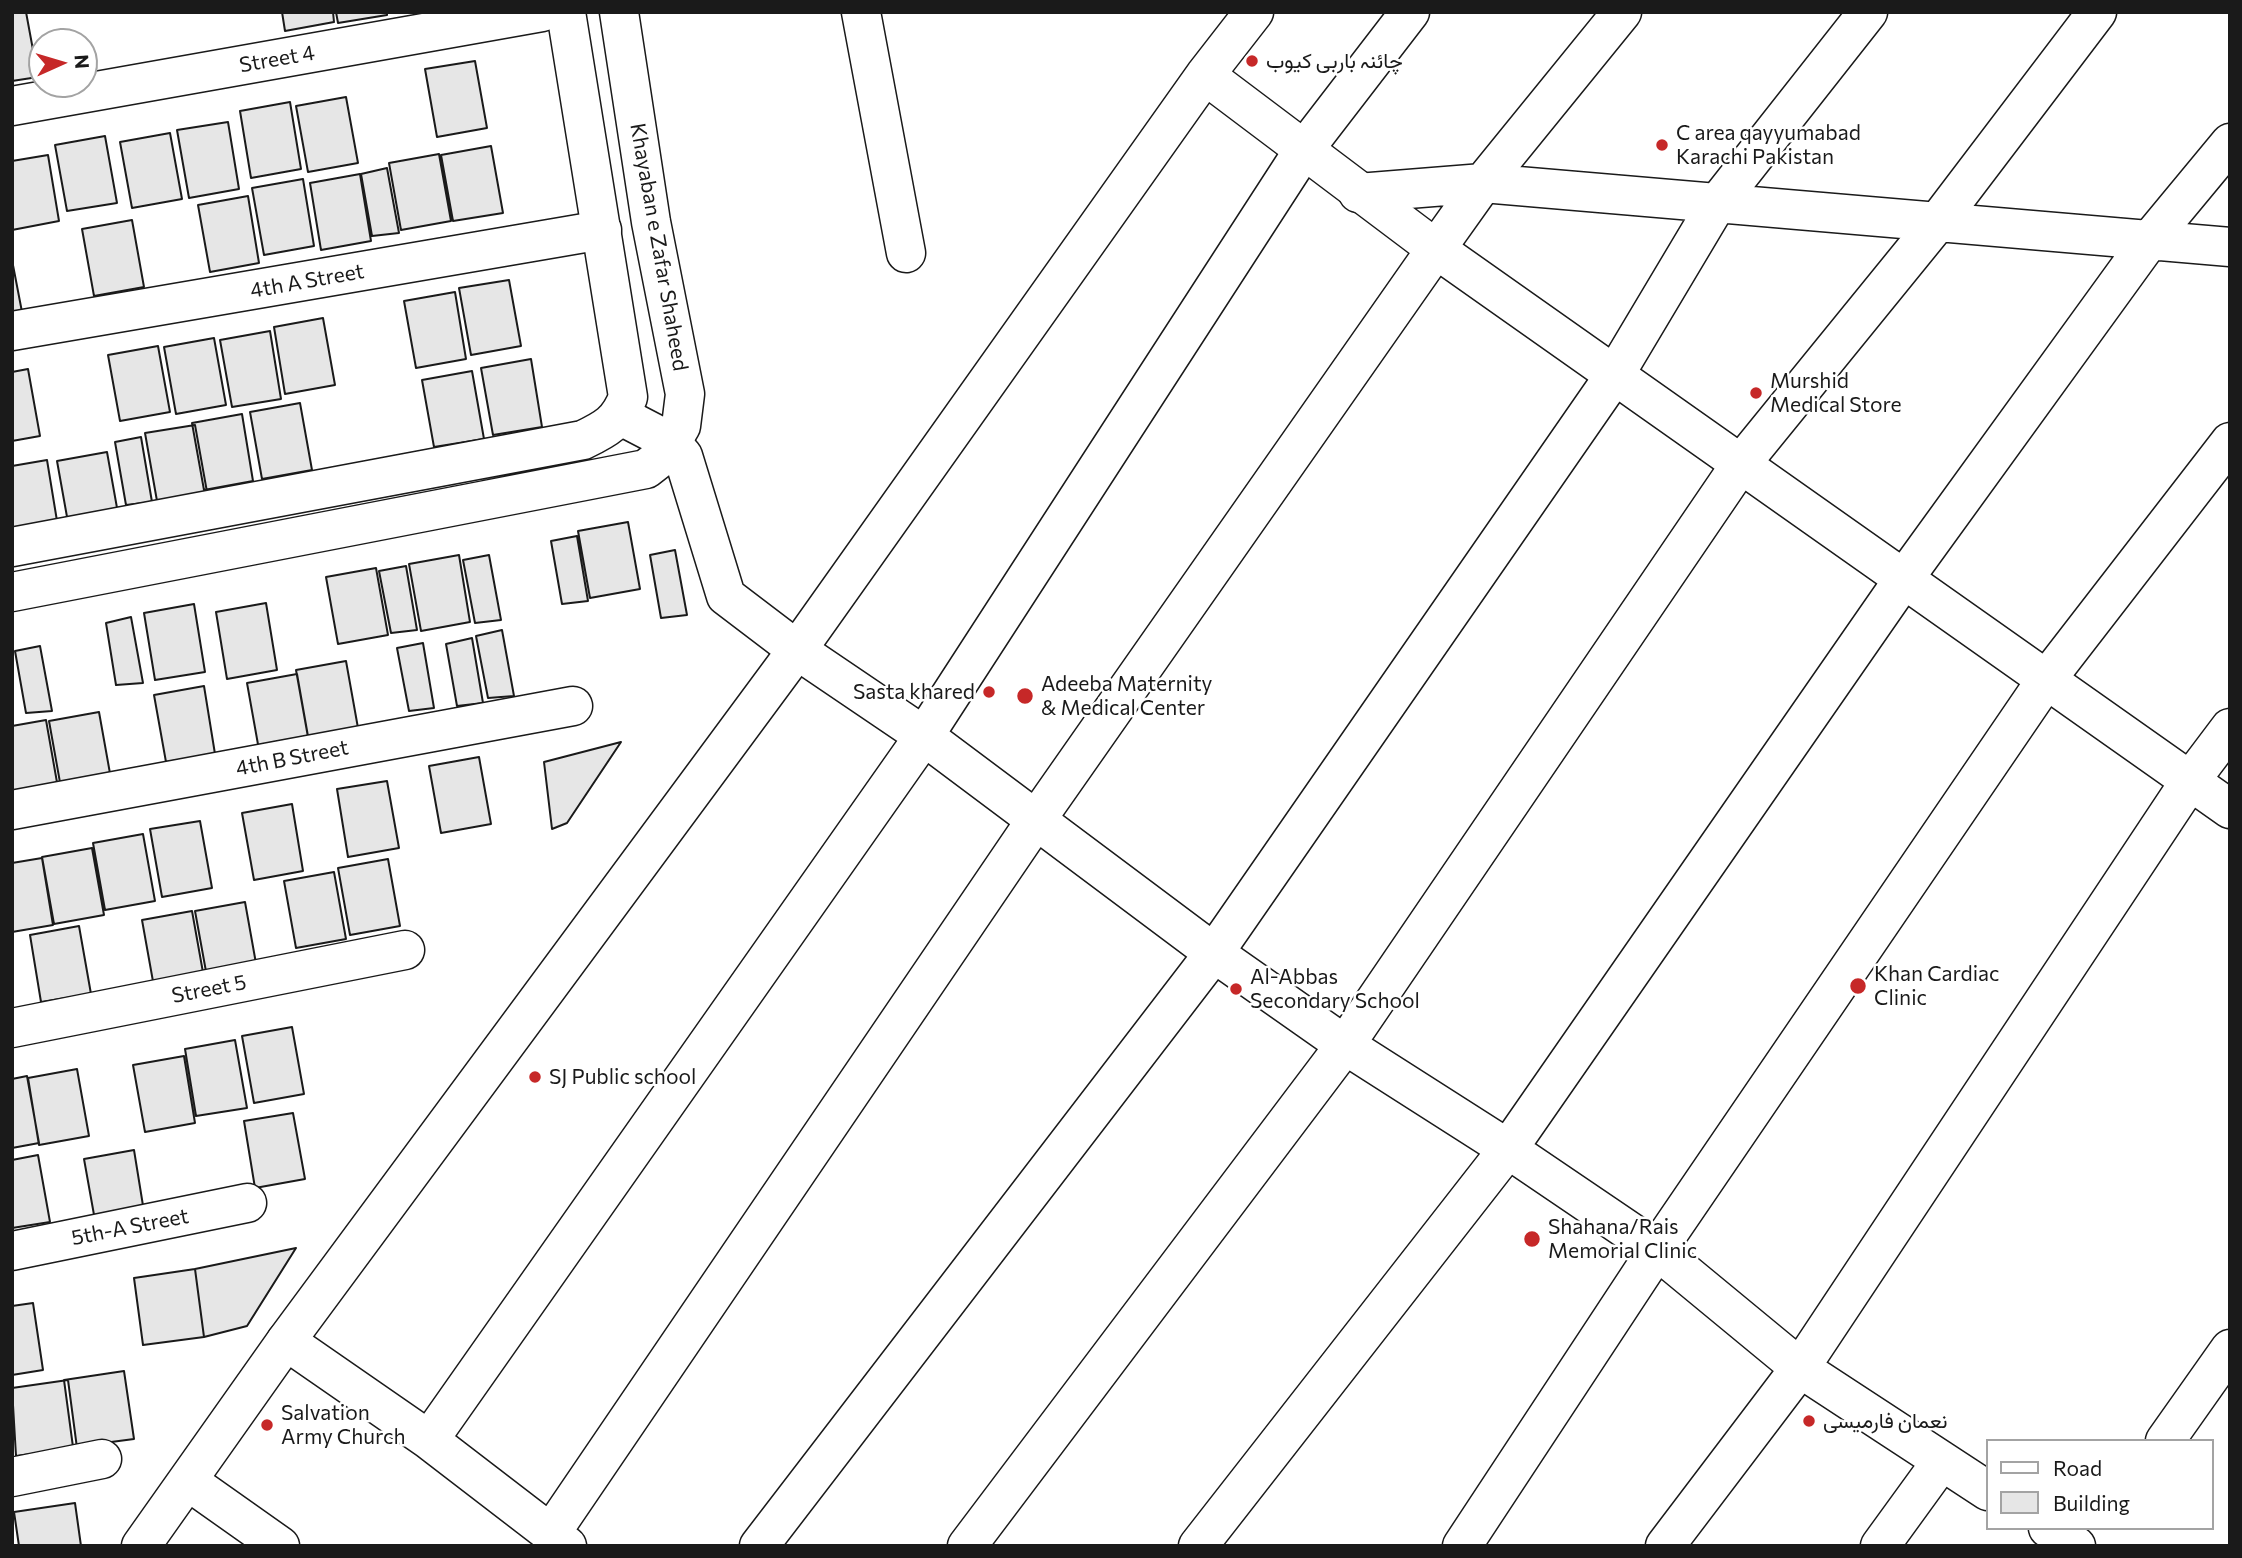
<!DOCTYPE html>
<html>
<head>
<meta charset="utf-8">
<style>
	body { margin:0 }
	#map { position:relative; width:2242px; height:1558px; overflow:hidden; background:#fff; font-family:Commissioner,sans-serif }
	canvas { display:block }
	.frame { position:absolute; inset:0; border:14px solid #1a1a1a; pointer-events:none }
	.legend { position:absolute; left:1986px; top:1439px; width:228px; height:91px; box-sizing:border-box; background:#fff; border:2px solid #a3a3a3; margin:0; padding:9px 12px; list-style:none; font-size:21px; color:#1a1a1a }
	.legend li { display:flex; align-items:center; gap:14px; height:35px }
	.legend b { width:35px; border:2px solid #a3a3a3 }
	.north { position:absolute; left:28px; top:28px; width:70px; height:70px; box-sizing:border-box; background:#fff; border:2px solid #a3a3a3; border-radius:50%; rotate:86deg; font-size:19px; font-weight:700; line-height:28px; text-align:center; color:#1a1a1a }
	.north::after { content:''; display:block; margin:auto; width:24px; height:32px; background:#c62828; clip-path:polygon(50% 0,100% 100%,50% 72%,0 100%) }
</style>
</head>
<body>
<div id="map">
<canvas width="2242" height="1558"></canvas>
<div class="frame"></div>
<ul class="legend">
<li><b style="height:9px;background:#fff"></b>Road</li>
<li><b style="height:19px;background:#e6e6e6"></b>Building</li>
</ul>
<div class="north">N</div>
</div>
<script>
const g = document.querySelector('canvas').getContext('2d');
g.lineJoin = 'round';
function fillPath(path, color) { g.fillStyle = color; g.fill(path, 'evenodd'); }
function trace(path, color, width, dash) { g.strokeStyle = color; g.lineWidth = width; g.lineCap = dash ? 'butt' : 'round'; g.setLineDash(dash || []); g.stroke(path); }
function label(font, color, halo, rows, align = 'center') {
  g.font = font + ' Commissioner,Vazirmatn,sans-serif'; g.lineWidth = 5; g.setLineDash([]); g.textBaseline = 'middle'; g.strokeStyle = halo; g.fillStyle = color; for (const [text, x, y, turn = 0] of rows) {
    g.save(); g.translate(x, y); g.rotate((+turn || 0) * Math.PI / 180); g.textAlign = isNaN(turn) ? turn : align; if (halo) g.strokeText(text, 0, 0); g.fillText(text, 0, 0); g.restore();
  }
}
const building = new Path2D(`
	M26,12L38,77L12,81V13Z
	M282,12H333L334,22L285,31Z
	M336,12H387V15L338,23Z
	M475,61L487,128L437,137L425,69Z
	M346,97L358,163L308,172L296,106Z
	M290,102L301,169L251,178L240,111Z
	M228,122L239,189L189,198L177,130Z
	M170,133L182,199L132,208L120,142Z
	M105,136L117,203L67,211L55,145Z
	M491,146L503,213L453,221L441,155Z
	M439,154L451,221L401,230L389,163Z
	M48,155L59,221L12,230V161Z
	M387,168L399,233L372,236L361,174Z
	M360,174L371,241L321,250L310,183Z
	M303,179L314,246L264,255L252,188Z
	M248,196L259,263L210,272L198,205Z
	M132,220L144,287L94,296L82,229Z
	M12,260L22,312L12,314Z
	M509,280L521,346L471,355L459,288Z
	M455,292L466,359L416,368L404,301Z
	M323,318L335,385L285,394L274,327Z
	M270,331L281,399L232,407L220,340Z
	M214,338L226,405L176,414L164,347Z
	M158,346L170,412L120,421L108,355Z
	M531,359L542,427L493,435L481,368Z
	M28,369L40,436L12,441V372Z
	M472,371L484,439L434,447L422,380Z
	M300,403L312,470L262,479L250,412Z
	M242,414L253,481L204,490L192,423Z
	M195,425L207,492L157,501L145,433Z
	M141,437L152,502L126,505L115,442Z
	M107,452L119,519L69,528L57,461Z
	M47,460L58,527L12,535V466Z
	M628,522L640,589L590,598L578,531Z
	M577,536L588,601L562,604L551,541Z
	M675,550L687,615L661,618L650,555Z
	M459,555L470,622L421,631L409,564Z
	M489,555L501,620L475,623L463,560Z
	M406,566L417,630L391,633L379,571Z
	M376,568L388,635L338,644L326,577Z
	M266,603L277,670L227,679L216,612Z
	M194,604L205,672L155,680L144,613Z
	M131,617L143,683L116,685L106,623Z
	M502,630L514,696L488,698L476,636Z
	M472,638L483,703L457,706L446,644Z
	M423,643L434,708L409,711L397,648Z
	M40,646L52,711L26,713L15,651Z
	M346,661L358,728L308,737L296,670Z
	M297,674L309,742L259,750L247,683Z
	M204,686L215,754L166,762L154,695Z
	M99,712L111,779L61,788L49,721Z
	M46,720L58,788L12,796V726Z
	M621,742L567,823L552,829L544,762Z
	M479,757L491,824L441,833L429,766Z
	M387,781L399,848L348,857L337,789Z
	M292,804L303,871L254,880L242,813Z
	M200,821L212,888L162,897L150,829Z
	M143,834L155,901L105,910L93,843Z
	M92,848L104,915L54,924L42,857Z
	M42,858L53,925L12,932V863Z
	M388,859L400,926L350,935L338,868Z
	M334,872L346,939L296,948L284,881Z
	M245,902L257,969L207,977L195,911Z
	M192,911L204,978L154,987L142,920Z
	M79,926L91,994L41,1002L30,935Z
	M292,1027L304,1094L254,1103L242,1036Z
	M235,1040L247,1108L196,1116L185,1049Z
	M184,1056L195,1123L145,1132L133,1065Z
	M77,1069L89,1136L39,1145L28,1078Z
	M27,1076L39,1143L12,1148V1079Z
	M293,1113L305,1179L255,1188L244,1121Z
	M134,1150L145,1218L96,1226L84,1159Z
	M38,1155L50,1222L12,1228V1160Z
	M296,1248L247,1326L204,1337L195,1269Z
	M195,1269L204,1337L143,1345L134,1278Z
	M33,1303L43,1370L12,1375V1306Z
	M124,1371L134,1439L73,1447L64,1380Z
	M68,1380L77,1448L16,1456L12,1388Z
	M75,1503L81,1546H19L14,1512Z`);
fillPath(building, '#e6e6e6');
trace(building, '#1a1a1a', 2);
const minor = new Path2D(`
	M861,12L906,253
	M12,106L542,12
	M1358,193L1483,183L2230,247
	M12,331L602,230
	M621,416L671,442L683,456L726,596L797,650L924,736L1214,953L1345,1045L1508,1149L1657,1250L1800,1368L1988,1491
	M12,810L573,706
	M12,1028L405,950
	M12,1251L247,1203
	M286,1341L429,1440L567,1546
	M429,1440L924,736L1303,151L1410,12
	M2165,1441L2230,1349
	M12,1477L102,1459
	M188,1481L280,1546
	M2048,1528L2076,1546
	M551,1533L1036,820L1436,249L1483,183L1622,12
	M759,1546L1214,953L1614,376L1716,205L1868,12
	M967,1546L1345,1045L1740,465L1936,224L2097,12
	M1198,1546L1508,1149L1903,580L2148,242L2230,143
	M1462,1546L1657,1250L2046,680L2230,442
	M1665,1546L1800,1368L2190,781L2230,728
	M1880,1546L1941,1462`);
const tertiary = new Path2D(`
	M1205,75L1436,249L2230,809
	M12,547L583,440C606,429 619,422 628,397L566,12
	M12,592L646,469L664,455L681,426L685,394L651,222L619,12
	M141,1546L286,1341L797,650L1205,75L1254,12`);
trace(minor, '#1a1a1a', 41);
trace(tertiary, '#1a1a1a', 41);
trace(minor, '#fff', 38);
trace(tertiary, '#fff', 38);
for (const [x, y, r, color] of [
	[1252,61,7,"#c62828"],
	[1662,145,7,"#c62828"],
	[1756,393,7,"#c62828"],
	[989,692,7,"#c62828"],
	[1025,696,9,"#c62828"],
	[1858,986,9,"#c62828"],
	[1236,989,7,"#c62828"],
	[535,1077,7,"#c62828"],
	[1532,1239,9,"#c62828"],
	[1809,1421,7,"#c62828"],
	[267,1425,7,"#c62828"]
]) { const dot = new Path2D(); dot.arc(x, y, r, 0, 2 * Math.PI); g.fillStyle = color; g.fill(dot); trace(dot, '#fff', 2.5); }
label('21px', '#1a1a1a', '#fff', [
	["Street 4",277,59,-10],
	["Khayaban e Zafar Shaheed",659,247,80],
	["4th A Street",307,281,-10],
	["4th B Street",292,758,-11],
	["Street 5",209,989,-11],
	["5th-A Street",130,1227,-11]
]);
label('21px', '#1a1a1a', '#fff', [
	["چائنہ باربی کیوب",1266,61],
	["C area qayyumabad",1676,133],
	["Karachi Pakistan",1676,157],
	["Murshid",1770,381],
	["Medical Store",1770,405],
	["Adeeba Maternity",1041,684],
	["& Medical Center",1041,708],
	["Sasta khared",975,692,"right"],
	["Khan Cardiac",1874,974],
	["Clinic",1874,998],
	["Al-Abbas",1250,977],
	["Secondary School",1250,1001],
	["SJ Public school",549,1077],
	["Shahana/Rais",1548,1227],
	["Memorial Clinic",1548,1251],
	["Salvation",281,1413],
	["Army Church",281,1437],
	["نعمان فارمیسی",1823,1421]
], 'left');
</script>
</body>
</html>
